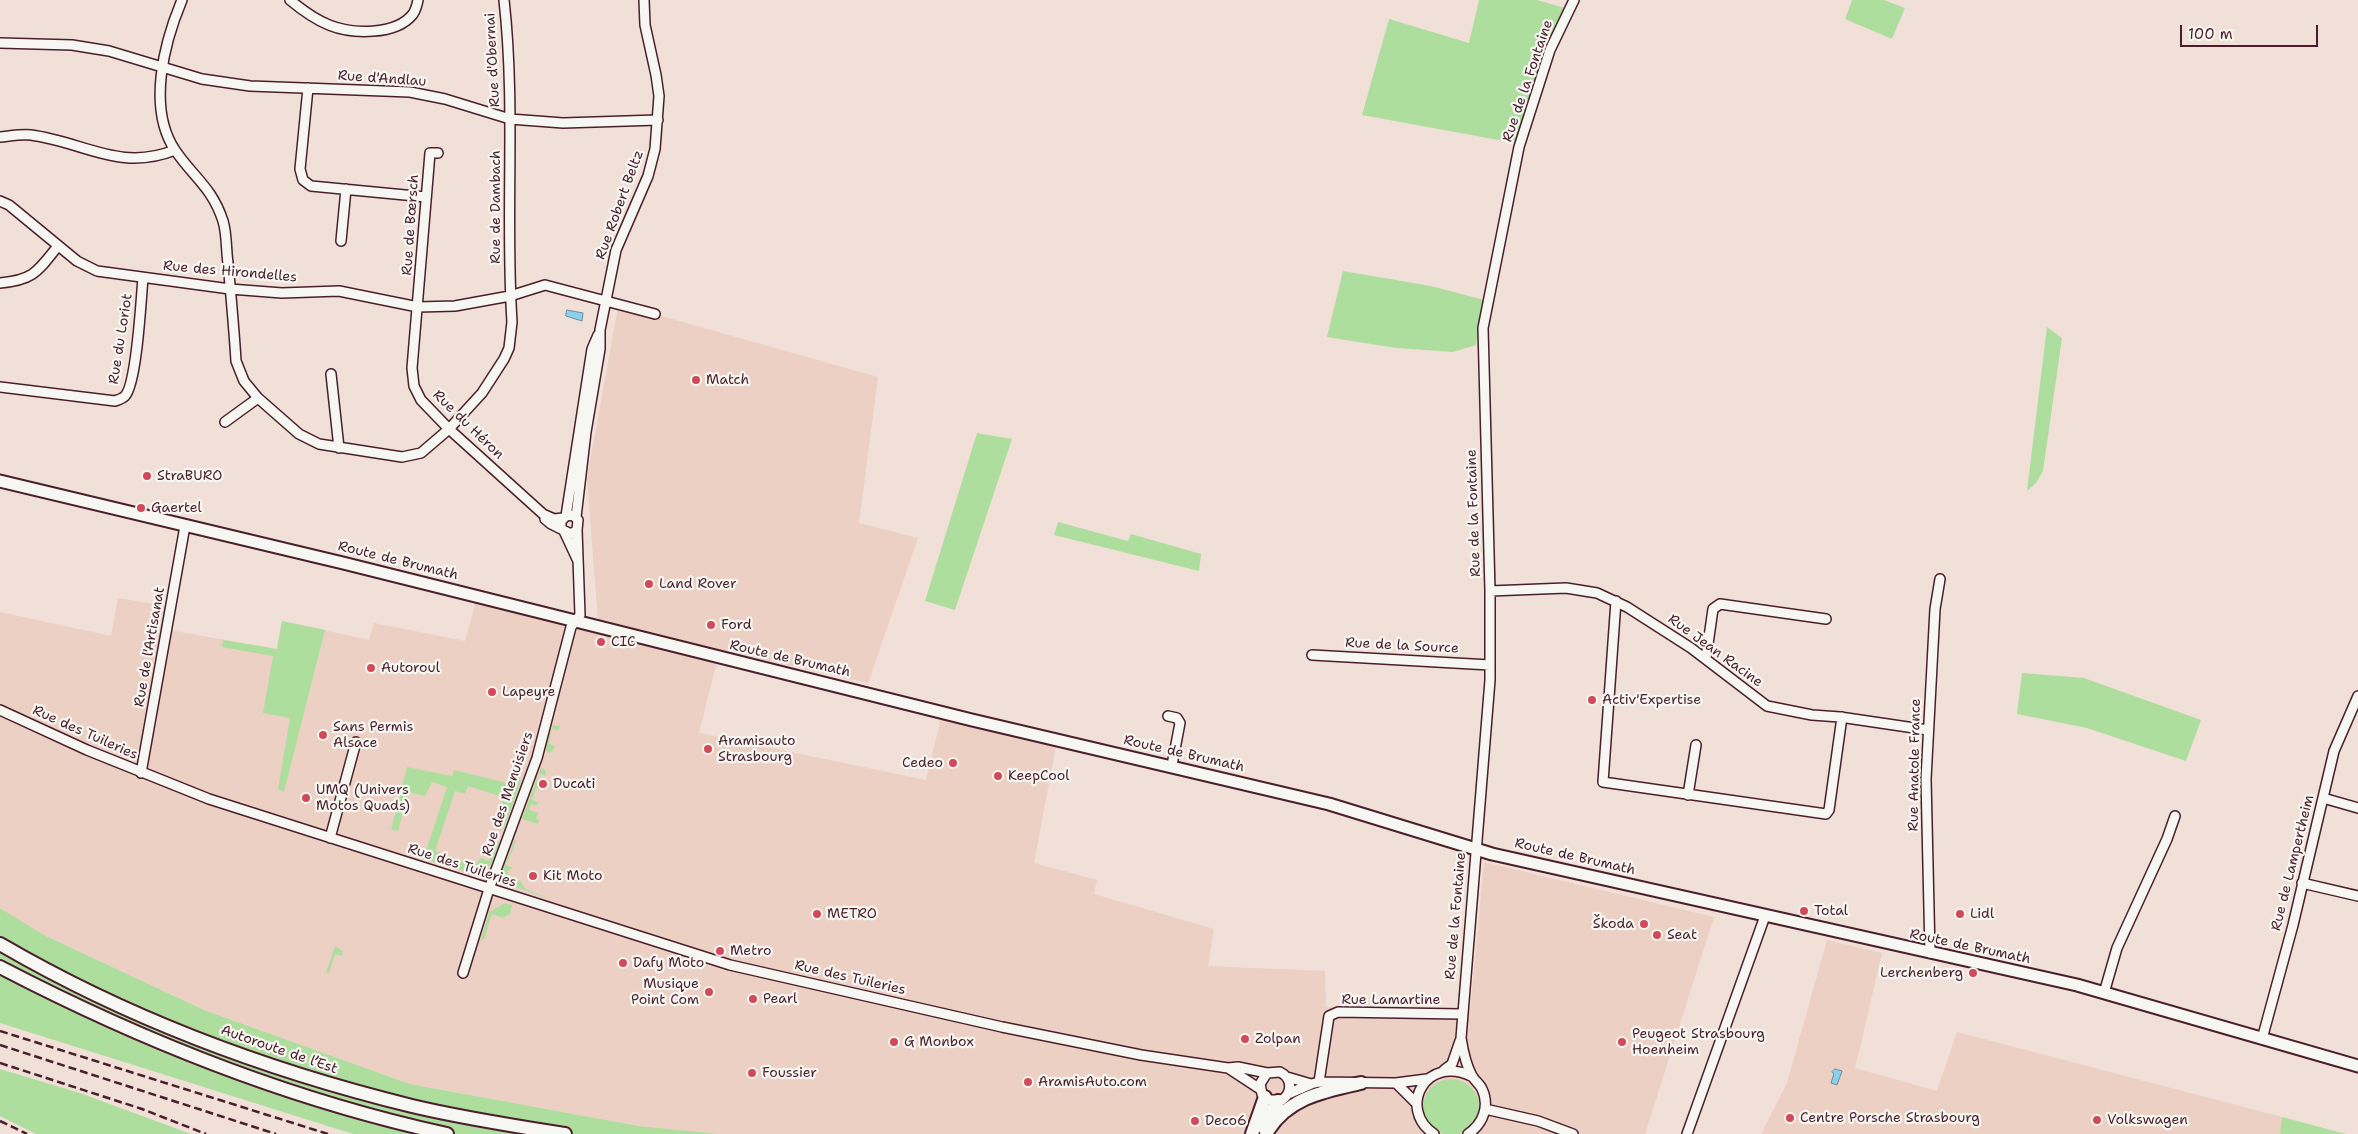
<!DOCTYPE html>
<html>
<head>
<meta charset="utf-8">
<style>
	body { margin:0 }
	#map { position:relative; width:2358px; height:1134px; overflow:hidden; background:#f0e0d7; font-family:"Shantell Sans",sans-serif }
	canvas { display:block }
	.scale { position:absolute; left:2180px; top:25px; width:138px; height:22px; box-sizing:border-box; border:2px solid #4a1f2b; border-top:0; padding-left:6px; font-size:15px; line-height:18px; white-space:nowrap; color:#4a1f2b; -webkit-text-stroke:4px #f6f6f2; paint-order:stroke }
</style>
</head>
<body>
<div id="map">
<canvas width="2358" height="1134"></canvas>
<div class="scale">100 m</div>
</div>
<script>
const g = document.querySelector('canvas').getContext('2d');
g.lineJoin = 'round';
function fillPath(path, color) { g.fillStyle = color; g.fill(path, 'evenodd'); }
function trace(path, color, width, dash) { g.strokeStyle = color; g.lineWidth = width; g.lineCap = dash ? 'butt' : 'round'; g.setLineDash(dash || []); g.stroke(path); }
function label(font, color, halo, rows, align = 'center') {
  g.font = font + ' "Shantell Sans",sans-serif'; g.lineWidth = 4.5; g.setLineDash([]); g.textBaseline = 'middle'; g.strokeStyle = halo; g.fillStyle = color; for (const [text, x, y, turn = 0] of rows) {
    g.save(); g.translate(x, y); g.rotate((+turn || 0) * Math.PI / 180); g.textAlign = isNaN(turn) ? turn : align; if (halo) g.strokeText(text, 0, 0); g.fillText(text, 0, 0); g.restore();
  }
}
fillPath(new Path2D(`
	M618,307L665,317L878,377L859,523L918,538L868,683L720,650L699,733L926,780L941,718L1056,746L1034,863L1097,880L1094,894L1214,929L1208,966L1325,971L1326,1007L1470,1011L1484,862L1714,917L1645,1134H719L639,1126L410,1084L204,1010L44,935L0,908V612L111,636L118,598L165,606L163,629L277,649L282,621L369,640L374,623L465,641L476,601L598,621L587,478Z
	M1827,940L1882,953L1855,1068L1937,1091L1957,1032L2282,1117L2280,1134H1761L1787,1083Z`), '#ecd0c4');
fillPath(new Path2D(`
	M1479,0H1537L1565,8L1546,48L1515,143L1362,115L1389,19L1469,43Z
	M1852,0H1884L1905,8L1892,39L1845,19Z
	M1343,271L1431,286L1484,300L1476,345L1453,352L1396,348L1327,337Z
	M2047,327L2062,338L2043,471L2036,483L2027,491Z
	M977,433L1012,439L955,610L925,601Z
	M1058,522L1128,541L1131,534L1201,554L1199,571L1054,535Z
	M282,621L325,630L284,792L278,789L290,718L263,713L273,656L222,647L223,640L277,649Z
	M2022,673L2084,678L2201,720L2186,761L2087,728L2017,714Z
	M553,725L560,726L559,730L552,729L549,744L555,746L552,752L548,753L545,748Z
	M407,767L452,776L454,770L511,784L515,773L519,775L521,782L504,828L501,830L494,828L502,829L509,810L500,806L503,797L468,786L465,794L455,791L435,851L460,860L470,866L476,864L481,858L489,861L496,843L490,840L491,838L499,843L491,865L473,874L421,858L426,851L447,787L432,782L425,796L408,792L398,831L391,830Z
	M541,768L545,770L546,776L539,774L537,784L543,786L542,789L536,788L532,800L538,802L537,806L531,804L529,810L538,813L536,819L539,820L538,824L522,819Z
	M515,839L516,842L506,865L513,868L507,871L513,883L520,880L525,889L553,900L512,886L503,869Z
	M505,903L512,905L510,914L503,918L492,914L484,940L481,939L489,912Z
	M0,908L44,935L204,1010L410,1084L639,1126L719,1134H353L0,1023Z
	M335,946L343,951L342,956L335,954L329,973H326Z
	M0,1069L80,1093L191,1134H36L0,1116Z
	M1423 1107a28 28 0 1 1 56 0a28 28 0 1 1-56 0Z
	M2282,1117L2346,1134H2280Z`), '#aede9e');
const water = new Path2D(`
	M567,310L583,313L582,321L566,316Z
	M1835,1069L1842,1071L1837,1085L1831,1083L1834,1074L1832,1072Z`);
fillPath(water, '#8ad2eb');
trace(water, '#708a9e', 1);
const minor = new Path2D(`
	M182,0C164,43 147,108 175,150C193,177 212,187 223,221C227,234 226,250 228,263C231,296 234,328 236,361L244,381L258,398L299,434L319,444L402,457L421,453L449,429L482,393L504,359L509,348L512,322C505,215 516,107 504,0
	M290,0C302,10 314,19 329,25C351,34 396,36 413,14C415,11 417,5 418,0
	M0,43L72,45L109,51L202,79L250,86L410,92L445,99L510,119L563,123L658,120
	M308,88L300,169L303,180L311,186L426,197
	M0,137C10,136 21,134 31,135C84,142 120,172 175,150
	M438,153H430L412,368L414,386L421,400L449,429L543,514L554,519L563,518
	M0,201L9,205L77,261L97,271L230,289L282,293L339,291L418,307L455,306L510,296L545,285L655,314
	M341,241L346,189
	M0,283C34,280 38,271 58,246
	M331,374L339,448
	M0,387L115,401C118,400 123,398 125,396C137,383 141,299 143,278
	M225,422L258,398
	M566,516L592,349L598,335
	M576,517L586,432L600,349V330L616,250L648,176L655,149L659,96L656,75L645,25L644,0
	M545,519L551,524L571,534L577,530L578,520L573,515L566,516L561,521V528
	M564,531L578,561
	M1490,591L1566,588L1597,593L1627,607L1691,648L1767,706L1812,715L1840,717L1928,730
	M1616,601L1603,782L1826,814L1829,810L1842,717
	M1312,655L1490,665
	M1706,658L1713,609L1720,604L1826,619
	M0,710L87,750L209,799L730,965L1002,1027L1141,1055L1228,1068L1238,1067L1267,1073L1280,1072C1292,1078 1293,1092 1282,1100H1269L1262,1094L1260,1084L1267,1073
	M1168,716L1177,718L1180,723L1172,765
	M141,773L185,526
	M1688,795L1696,745
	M2323,798L2358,808
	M330,838L356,742
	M2302,883L2358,896
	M1930,953L1926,779L1935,609L1940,579
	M463,973L489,889L537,758L571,627L580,615L577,530
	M2104,993L2117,948L2167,839L2175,816
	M2262,1039L2293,925L2334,751L2358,696
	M1228,1068L1260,1089
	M1444,1070L1452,1064L1460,1041
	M1287,1077L1311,1084
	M1319,1082L1329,1016L1338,1012L1461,1014
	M1396,1083L1416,1103
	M1288,1094L1311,1084L1319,1082L1396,1083L1427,1079
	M1485,1109L1538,1121L1573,1134
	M1434,1134C1397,1109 1425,1053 1473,1077
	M1468,1134C1483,1124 1490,1106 1482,1089C1480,1084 1475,1081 1472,1076C1466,1065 1463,1051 1461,1038L1490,680V591L1483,328L1519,147L1550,50L1574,0
	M1687,1134L1765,916`);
const major = new Path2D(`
	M0,481L343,563L972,720L1329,804L1492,854L2077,985L2358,1066`);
const highway = new Path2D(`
	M0,944C127,1018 269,1071 412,1106C462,1118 514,1126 565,1134
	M0,967C142,1041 290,1100 447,1134
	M1263,1127L1278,1101
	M1252,1134L1265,1097
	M1266,1134C1286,1098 1324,1091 1361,1083`);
trace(minor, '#4a1f2b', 12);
trace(major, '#4a1f2b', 15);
trace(highway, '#4a1f2b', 16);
trace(minor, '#f6f6f2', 9);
trace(major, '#f6f6f2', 11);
trace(highway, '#f6f6f2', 12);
trace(new Path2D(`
	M0,1031L328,1134
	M0,1045L276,1134
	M0,1063L142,1109L206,1134
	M0,1121L27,1134`), '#4a1f2b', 2.5, [8, 4]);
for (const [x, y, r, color] of [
	[696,380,5,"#d1495b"],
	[147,476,5,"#d1495b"],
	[141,508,5,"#d1495b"],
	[649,584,5,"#d1495b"],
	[711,625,5,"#d1495b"],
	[601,642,5,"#d1495b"],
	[371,668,5,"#d1495b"],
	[492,692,5,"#d1495b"],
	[1592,700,5,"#d1495b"],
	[323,735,5,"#d1495b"],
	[708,749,5,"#d1495b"],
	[953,763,5,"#d1495b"],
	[998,776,5,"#d1495b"],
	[543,784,5,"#d1495b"],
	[306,798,5,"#d1495b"],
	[533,876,5,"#d1495b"],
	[1804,911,5,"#d1495b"],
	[817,914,5,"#d1495b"],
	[1960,914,5,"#d1495b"],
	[1644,924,5,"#d1495b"],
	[1657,935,5,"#d1495b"],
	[720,951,5,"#d1495b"],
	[623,963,5,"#d1495b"],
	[1973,973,5,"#d1495b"],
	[709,992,5,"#d1495b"],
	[753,999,5,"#d1495b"],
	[1245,1039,5,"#d1495b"],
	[894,1042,5,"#d1495b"],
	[1622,1042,5,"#d1495b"],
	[752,1073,5,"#d1495b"],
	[1028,1082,5,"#d1495b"],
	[1790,1118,5,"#d1495b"],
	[2097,1120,5,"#d1495b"],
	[1195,1121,5,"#d1495b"]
]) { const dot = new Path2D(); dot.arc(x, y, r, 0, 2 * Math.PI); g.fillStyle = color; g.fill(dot); trace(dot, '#f6f6f2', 2); }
label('14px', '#4a1f2b', '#f6f6f2', [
	["Rue d'Obernai",493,60,-93],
	["Rue d'Andlau",382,79,4],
	["Rue de la Fontaine",1528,81,-71],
	["Rue Robert Beltz",620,205,-70],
	["Rue de Dambach",496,207,-90],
	["Rue de Bœrsch",411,225,-86],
	["Rue des Hirondelles",230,272,5],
	["Rue du Loriot",121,339,-81],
	["Rue du Héron",468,425,44],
	["Rue de la Fontaine",1474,513,-92],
	["Route de Brumath",398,561,14],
	["Rue de la Source",1402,646,3],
	["Rue de l'Artisanat",150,647,-80],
	["Rue Jean Racine",1715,651,36],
	["Route de Brumath",790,659,13],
	["Rue des Tuileries",85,733,24],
	["Route de Brumath",1184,754,13],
	["Rue Anatole France",1915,765,-89],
	["Rue des Menuisiers",508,794,-71],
	["Route de Brumath",1575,857,13],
	["Rue de Lampertheim",2293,863,-76],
	["Rue des Tuileries",462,866,18],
	["Rue de la Fontaine",1456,916,-85],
	["Route de Brumath",1970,947,12],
	["Rue des Tuileries",850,978,13],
	["Rue Lamartine",1391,1000],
	["Autoroute de l’Est",279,1050,19]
]);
label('14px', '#4a1f2b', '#f6f6f2', [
	["Match",706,380],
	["StraBURO",157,476],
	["Gaertel",151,508],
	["Land Rover",659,584],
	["Ford",721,625],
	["CIC",611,642],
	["Autoroul",381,668],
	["Lapeyre",502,692],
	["Activ'Expertise",1602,700],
	["Sans Permis",333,727],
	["Alsace",333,743],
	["Aramisauto",718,741],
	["Strasbourg",718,757],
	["Cedeo",943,763,"right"],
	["KeepCool",1008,776],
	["Ducati",553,784],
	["UMQ (Univers",316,790],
	["Motos Quads)",316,806],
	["Kit Moto",543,876],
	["Total",1814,911],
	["METRO",827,914],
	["Lidl",1970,914],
	["Škoda",1634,924,"right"],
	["Seat",1667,935],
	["Metro",730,951],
	["Dafy Moto",633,963],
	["Lerchenberg",1963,973,"right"],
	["Musique",699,984,"right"],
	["Point Com",699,1000,"right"],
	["Pearl",763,999],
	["Peugeot Strasbourg",1632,1034],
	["Hoenheim",1632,1050],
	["Zolpan",1255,1039],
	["G Monbox",904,1042],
	["Foussier",762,1073],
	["AramisAuto.com",1038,1082],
	["Centre Porsche Strasbourg",1800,1118],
	["Volkswagen",2107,1120],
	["Deco6",1205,1121]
], 'left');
</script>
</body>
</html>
